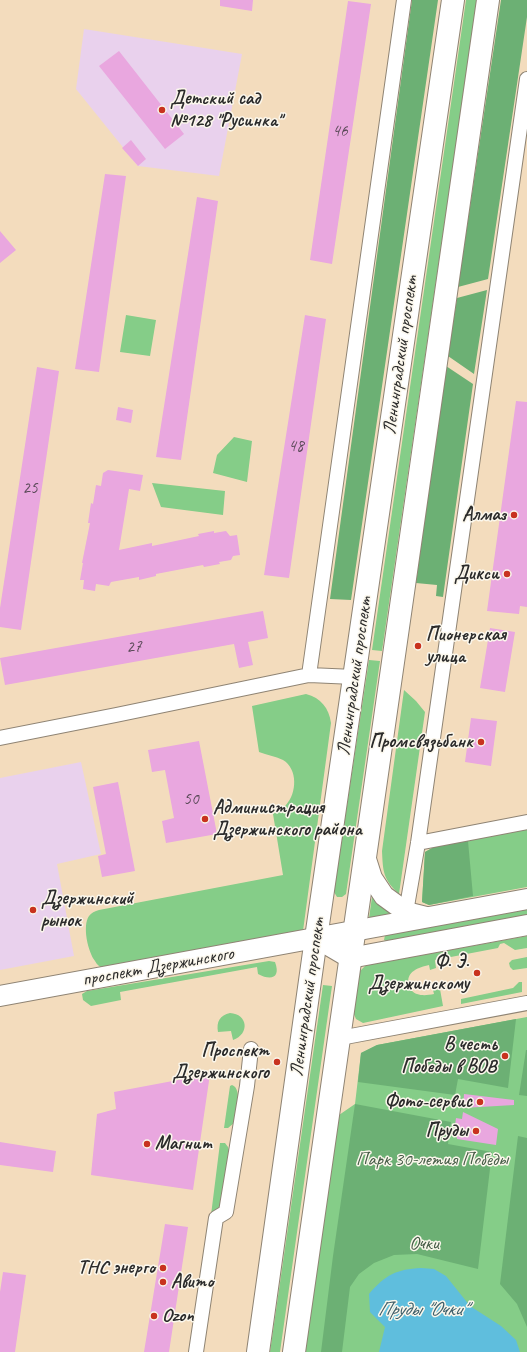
<!DOCTYPE html>
<html>
<head>
<meta charset="utf-8">
<style>
	body { margin:0 }
	canvas { display:block; background:#f3dcbd }
</style>
</head>
<body>
<canvas width="527" height="1352"></canvas>
<script>
const g = document.querySelector('canvas').getContext('2d');
g.lineJoin = 'round';
function fillPath(path, color) { g.fillStyle = color; g.fill(path, 'evenodd'); }
function trace(path, color, width, dash) { g.strokeStyle = color; g.lineWidth = width; g.lineCap = dash ? 'butt' : 'round'; g.setLineDash(dash || []); g.stroke(path); }
function label(font, color, halo, rows, align = 'center') {
  g.font = font + ' Caveat,sans-serif'; g.lineWidth = 3; g.setLineDash([]); g.textBaseline = 'middle'; g.strokeStyle = halo; g.fillStyle = color; for (const [text, x, y, turn = 0] of rows) {
    g.save(); g.translate(x, y); g.rotate((+turn || 0) * Math.PI / 180); g.textAlign = isNaN(turn) ? turn : align; if (halo) g.strokeText(text, 0, 0); g.fillText(text, 0, 0); g.restore();
  }
}
fillPath(new Path2D(`
	M84,29L242,54L219,176L138,166L76,89Z
	M81,762L101,854L57,864L74,956L0,970V778Z`), '#e9d1ed');
fillPath(new Path2D(`
	M466,0H477L382,651L372,650Z
	M126,315L156,320L150,356L120,352Z
	M234,437L252,441L247,482L213,473L217,455Z
	M152,483L225,491L223,515L161,507Z
	M369,660L380,661L346,894L342,897H337L334,892Z
	M404,690L416,701L425,712L399,894C383,879 383,872 382,851Z
	M306,694C321,698 329,708 331,723L303,931L104,969C100,967 97,965 95,961C88,952 82,926 89,916C91,913 95,911 99,910L283,875L273,814C277,811 283,809 286,805C297,793 298,769 283,760C275,756 267,755 259,752L252,706Z
	M527,829V887L429,905L422,902L425,852L434,847Z
	M373,890L394,913L369,918Z
	M527,909V915L386,941L384,940L385,935Z
	M527,936V948L515,950L504,943L500,944L498,948L435,960L436,968L430,970L429,965C419,967 405,972 409,985C410,989 413,993 417,994C423,996 428,995 434,994L433,990L440,989L443,1006L363,1023L356,1019L353,1012L359,972L365,966L373,964Z
	M527,957V968L513,970L510,967L509,963L512,960Z
	M269,961L275,962C281,978 271,981 258,974L257,967L120,992L121,1000L91,1006L83,1000L82,994L87,991Z
	M519,982H522V992L461,1004V999L513,988Z
	M323,985L332,986L280,1352H270Z
	M230,1013C248,1014 250,1034 233,1040L231,1031L218,1032C216,1022 220,1015 230,1013Z
	M527,1017V1352H304L339,1115L355,1104L361,1053L377,1045Z
	M232,1085C243,1089 236,1113 234,1123L228,1128H224L230,1086Z
	M220,1143H225L228,1147L230,1154L222,1203L217,1211L211,1215Z`), '#85cd88');
fillPath(new Path2D(`
	M412,0H438L351,600L330,599Z
	M501,0H527V17L488,279L458,287Z
	M487,290L474,374L448,356L457,298Z
	M446,366L473,384L443,597L436,596L437,585L416,583Z
	M468,841L473,896L429,905L422,902L425,852L434,847Z
	M516,1019L508,1088L458,1079L455,1095L358,1082L361,1053L377,1045Z
	M526,1050H527V1096L519,1095Z
	M355,1104L451,1122L448,1144L492,1152L478,1269L417,1254L394,1255L374,1263L359,1274L350,1287L342,1352H321L333,1256Z
	M518,1136L527,1138V1327L517,1304L500,1284Z`), '#6cb074');
fillPath(new Path2D(`
	M421,1268L434,1269L446,1276L470,1306L501,1326L516,1340L520,1352H379L385,1327L370,1312L369,1294C385,1275 397,1269 421,1268Z`), '#5fbedd');
fillPath(new Path2D(`
	M220,0H253L252,11L220,6Z
	M348,1L371,4L332,264L310,260Z
	M119,51L184,134L165,149L99,66Z
	M131,140L146,159L138,166L122,148Z
	M105,174L126,176L99,372L75,369Z
	M197,197L218,201L181,460L156,457Z
	M0,231L16,250L0,263Z
	M305,315L326,319L289,578L264,575Z
	M37,367L59,371L21,630L0,627V608Z
	M516,401L527,402V607L520,606L519,614L487,611Z
	M118,407L133,410L131,423L116,420Z
	M108,470L143,475L140,491L129,489L119,550L152,543V546L199,536L198,534L214,531V533L226,531L230,536L237,535L240,555L233,556L231,560L219,562L220,564L204,567L203,565L156,574V576L139,580V577L111,582L109,586L96,584L95,591L83,589L84,580H80L83,563H82L90,523H88L91,503L93,504L96,485L101,486L103,473Z
	M263,611L268,638L248,642L253,665L239,668L234,644L5,685L0,658Z
	M490,628L515,632L505,692L480,688Z
	M471,718L497,721L491,766L465,762Z
	M199,741L217,834L166,843L162,821L174,818L165,770L152,772L148,750Z
	M118,782L135,871L102,877L98,856L106,854L93,787Z
	M210,1074L193,1190L91,1175L97,1114L116,1109L114,1092Z
	M464,1094L514,1100V1105L463,1108Z
	M463,1112L498,1129L496,1145L457,1139L456,1133H454L456,1118L462,1119Z
	M0,1142L56,1151L53,1172L0,1165Z
	M165,1224L188,1227L169,1352H144Z
	M3,1272L26,1275L15,1352H0V1292Z`), '#e9a7df');
const street = new Path2D(`
	M309,675L404,0
	M0,738L116,715L309,675L354,677
	M418,843L527,822
	M406,912L418,843L527,79
	M340,1038L527,1003
	M196,1352L216,1218L226,1212L247,1086L251,1049`);
const secondary = new Path2D(`
	M365,856L372,878L384,896L406,912L426,917
	M316,938L350,958L527,925
	M0,996L527,899`);
const primary = new Path2D(`
	M258,1352L316,938L453,0
	M294,1352L488,0`);
trace(street, '#8f8474', 16);
trace(secondary, '#8f8474', 22);
trace(primary, '#8f8474', 24);
trace(street, '#fff', 14);
trace(secondary, '#fff', 20);
trace(primary, '#fff', 22);
for (const [x, y, r, color] of [
	[162,110,4,"#c8321e"],
	[514,515,4,"#c8321e"],
	[507,574,4,"#c8321e"],
	[418,646,4,"#c8321e"],
	[481,742,4,"#c8321e"],
	[205,819,4,"#c8321e"],
	[33,910,4,"#c8321e"],
	[477,973,4,"#c8321e"],
	[505,1056,4,"#c8321e"],
	[277,1062,4,"#c8321e"],
	[480,1102,4,"#c8321e"],
	[476,1131,4,"#c8321e"],
	[147,1144,4,"#c8321e"],
	[163,1268,4,"#c8321e"],
	[163,1282,4,"#c8321e"],
	[154,1316,4,"#c8321e"]
]) { const dot = new Path2D(); dot.arc(x, y, r, 0, 2 * Math.PI); g.fillStyle = color; g.fill(dot); trace(dot, '#fbf7ec', 1.5); }
label('17px', '#5a4a58', null, [
	["46",340,132],
	["48",296,447],
	["25",30,489],
	["27",134,648],
	["50",191,800]
]);
label('bold 19px', '#2b2b2b', '#fbf7ec', [
	["Детский сад",170,99,"left"],
	["№128 \"Русинка\"",170,121,"left"],
	["Алмаз",506,515],
	["Дикси",499,574],
	["Пионерская",426,635,"left"],
	["улица",426,657,"left"],
	["Промсвязьбанк",473,742],
	["Администрация",213,808,"left"],
	["Дзержинского района",213,830,"left"],
	["Дзержинский",41,899,"left"],
	["рынок",41,921,"left"],
	["Ф. Э.",469,962],
	["Дзержинскому",469,984],
	["В честь",497,1045],
	["Победы в ВОВ",497,1067],
	["Проспект",269,1051],
	["Дзержинского",269,1073],
	["Фото-сервис",472,1102],
	["Пруды",468,1131],
	["Магнит",155,1144,"left"],
	["ТНС энерго",155,1268],
	["Авито",171,1282,"left"],
	["Ozon",162,1316,"left"]
], 'right');
label('19px', '#2b2b2b', '#fbf7ec', [
	["Ленинградский проспект",401,355,-82],
	["Ленинградский проспект",355,676,-82],
	["проспект Дзержинского",158,967,-10],
	["Ленинградский проспект",308,997,-82]
]);
label('19px', '#465c47', '#fbf7ec', [
	["Парк 30-летия Победы",432,1160],
	["Очки",424,1244]
]);
label('italic 20px', '#3d5e69', '#fbf7ec', [
	["Пруды \"Очки\"",422,1310]
]);
</script>
</body>
</html>
